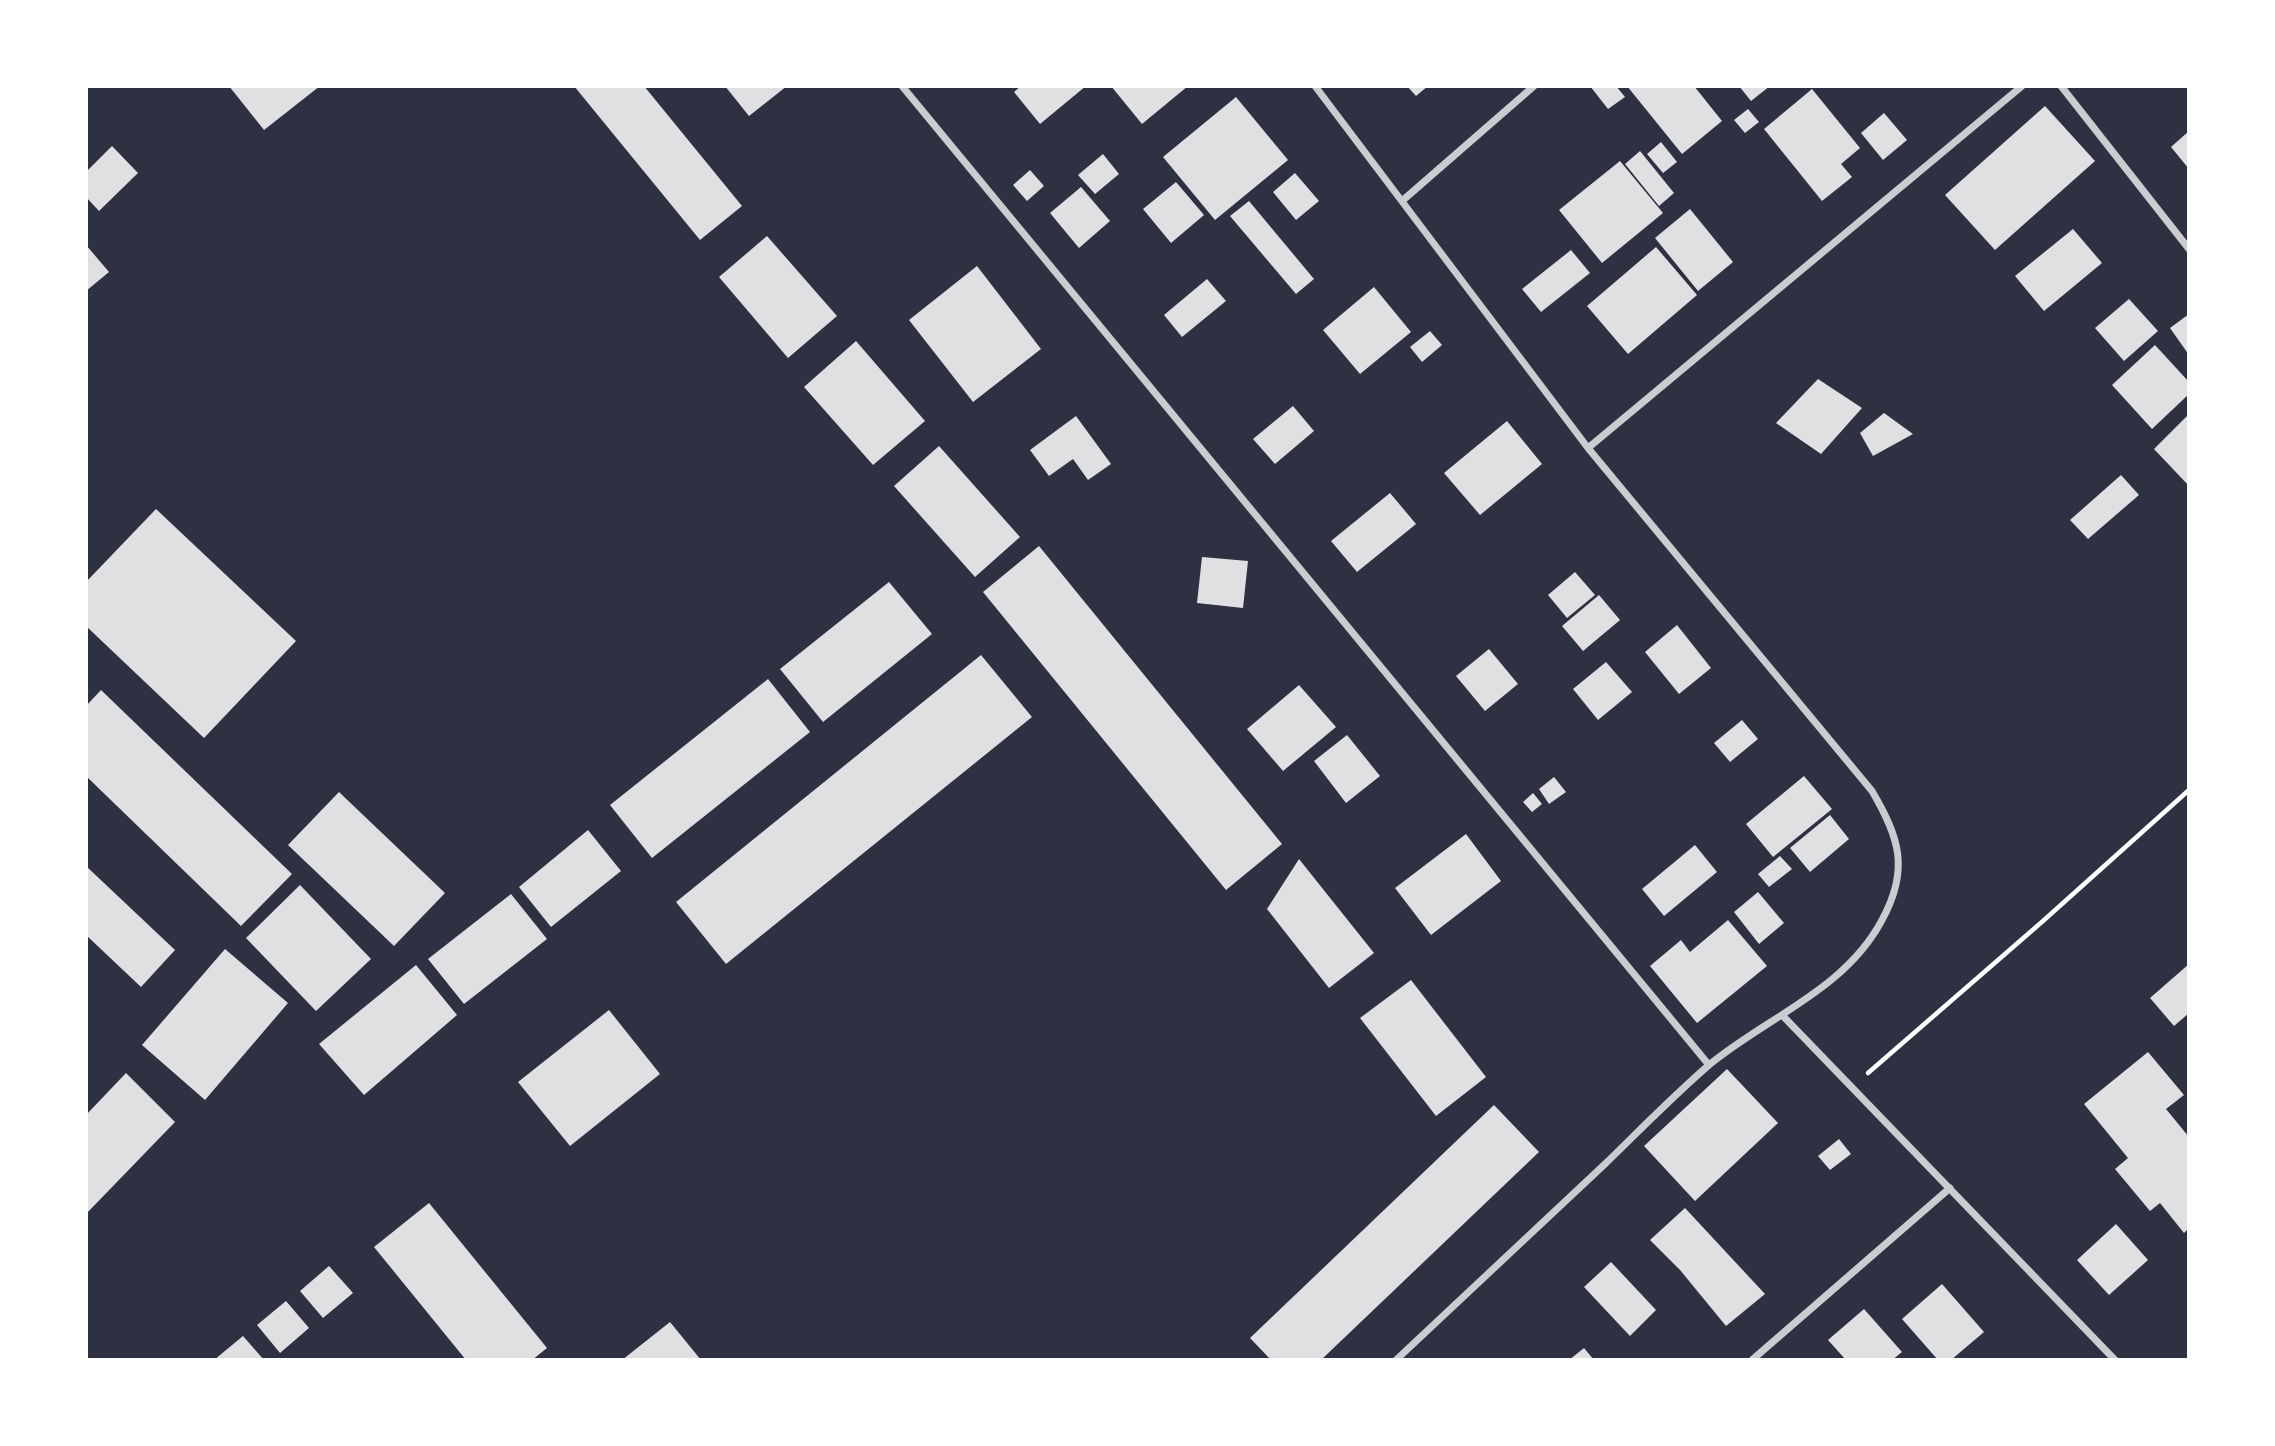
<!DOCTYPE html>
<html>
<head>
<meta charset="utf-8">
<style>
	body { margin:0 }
	#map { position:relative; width:2275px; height:1446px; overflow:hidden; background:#2d3142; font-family:Commissioner,sans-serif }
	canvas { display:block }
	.frame { position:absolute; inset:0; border:88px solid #fff; pointer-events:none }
</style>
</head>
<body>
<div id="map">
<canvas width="2275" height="1446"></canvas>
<div class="frame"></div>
</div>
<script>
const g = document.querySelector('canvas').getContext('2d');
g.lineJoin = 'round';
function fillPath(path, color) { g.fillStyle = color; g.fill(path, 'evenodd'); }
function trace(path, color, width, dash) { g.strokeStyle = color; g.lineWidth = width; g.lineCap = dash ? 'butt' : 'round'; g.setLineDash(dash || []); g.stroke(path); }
fillPath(new Path2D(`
	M229,86H320L264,130Z
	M574,86H644L742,206L700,240Z
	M725,86H787L749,116Z
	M1021,86H1086L1040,124L1014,92Z
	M1111,86H1188L1142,124Z
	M1407,86H1428L1416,96Z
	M1590,86H1616L1625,97L1608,109Z
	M1627,86H1694L1722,121L1682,154Z
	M1739,86H1770L1751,101Z
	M1812,89L1860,148L1841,164L1852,177L1822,201L1764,129Z
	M1236,97L1288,160L1215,220L1163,157Z
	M2045,106L2095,161L1995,250L1945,195Z
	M1748,109L1759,122L1745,133L1734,120Z
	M1884,113L1907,140L1883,160L1861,133Z
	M2189,131V169L2171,147Z
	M1661,142L1677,162L1663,173L1647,154Z
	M112,146L138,173L99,211L86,197V172Z
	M1640,151L1674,193L1659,206L1625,164Z
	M1103,154L1119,174L1095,194L1078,175Z
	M1620,161L1663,213L1602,263L1559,210Z
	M1030,170L1044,186L1027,201L1013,185Z
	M1295,173L1319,201L1296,220L1273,192Z
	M1176,182L1204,215L1171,243L1143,209Z
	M1081,187L1110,221L1079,248L1050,213Z
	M1249,201L1314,279L1296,294L1230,216Z
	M1690,209L1733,262L1698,291L1655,238Z
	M2073,229L2102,263L2044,311L2015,276Z
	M767,236L837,316L788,358L719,277Z
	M86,245L109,272L86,291Z
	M1656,247L1697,295L1628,354L1587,306Z
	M1571,250L1590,273L1541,312L1522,289Z
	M977,266L1041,349L973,402L909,320Z
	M1207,279L1226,301L1182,337L1164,315Z
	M1374,287L1411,332L1360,374L1323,330Z
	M2129,299L2158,331L2124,361L2095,328Z
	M2189,314V355L2170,328Z
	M1430,331L1442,345L1422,362L1410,347Z
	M856,341L925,421L873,465L804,387Z
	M2155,345L2189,382V394L2152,429L2112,385Z
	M1818,379L1862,408L1821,454L1776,423Z
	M1293,406L1314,431L1275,464L1253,439Z
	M1884,413L1913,434L1873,456L1860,433Z
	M2189,414V486L2154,449Z
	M1076,416L1111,464L1088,480L1073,459L1049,476L1030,450Z
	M1507,421L1542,464L1480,515L1444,473Z
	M939,446L1020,537L975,577L894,486Z
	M2121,475L2139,495L2088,539L2070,520Z
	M1390,493L1416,524L1357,572L1331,541Z
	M156,509L296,641L204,738L86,626V582Z
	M1039,546L1282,844L1226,890L983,592Z
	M1202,557L1248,561L1243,608L1197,603Z
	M1575,572L1595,595L1567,618L1548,595Z
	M889,582L932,634L823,722L780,669Z
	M1599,595L1620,620L1583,651L1562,626Z
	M1677,625L1711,668L1679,694L1645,652Z
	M1489,649L1518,684L1485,711L1456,676Z
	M981,655L1032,717L726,964L676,902Z
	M1606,662L1632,692L1598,720L1573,689Z
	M768,679L810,732L652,858L610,805Z
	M1299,685L1336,727L1283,771L1247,729Z
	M101,690L292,874L241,926L86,776V706Z
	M1742,720L1758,739L1730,762L1714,743Z
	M1347,735L1380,776L1346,803L1314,761Z
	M1804,776L1832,809L1773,857L1746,824Z
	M1554,777L1566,792L1549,804L1539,789Z
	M339,792L445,893L394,946L288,845Z
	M1533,793L1542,804L1532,812L1523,802Z
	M1830,815L1849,839L1810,872L1790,848Z
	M588,830L621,871L551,927L519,887Z
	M1466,834L1501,881L1431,935L1395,888Z
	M1695,845L1717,872L1664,916L1642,889Z
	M1780,856L1792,869L1769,887L1758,874Z
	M1299,859L1374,953L1329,988L1267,909Z
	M86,866L175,950L141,987L86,935Z
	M300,885L371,959L316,1011L246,938Z
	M1758,892L1784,923L1759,944L1734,912Z
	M511,894L547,939L464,1004L428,959Z
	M1728,920L1767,966L1697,1023L1650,966L1681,940L1690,952Z
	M225,949L288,1003L205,1100L142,1045Z
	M2189,964V1013L2174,1026L2150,998Z
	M416,965L457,1015L364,1095L319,1044Z
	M1411,980L1486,1077L1436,1116L1360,1018Z
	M609,1010L660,1074L570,1146L518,1082Z
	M2148,1052L2184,1095L2166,1109L2189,1137V1228L2184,1233L2160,1203L2150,1211L2115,1169L2128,1158L2084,1104Z
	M1727,1069L1778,1123L1695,1201L1644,1146Z
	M126,1073L175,1122L86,1214V1115Z
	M1494,1105L1539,1152L1321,1360H1271L1250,1338Z
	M1839,1139L1851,1154L1830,1170L1818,1156Z
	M429,1203L547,1348L532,1360H466L374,1247Z
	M1685,1208L1765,1294L1726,1326L1680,1270L1650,1240Z
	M2116,1224L2148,1260L2109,1295L2077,1260Z
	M1611,1262L1656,1310L1630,1336L1584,1287Z
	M329,1266L353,1293L323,1318L300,1291Z
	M1942,1284L1984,1332L1951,1360H1938L1902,1319Z
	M286,1301L309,1328L280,1353L257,1325Z
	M1864,1309L1902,1352L1892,1360H1846L1828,1340Z
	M670,1322L701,1360H622Z
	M243,1336L264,1360H214Z
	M1584,1348L1594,1360H1569Z`), '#e0e0e3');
trace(new Path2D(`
	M1868,1073L2043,921L2189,790`), '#fff', 4.5);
trace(new Path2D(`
	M902,86L1709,1065
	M1315,86L1588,448L1872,791C1899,837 1910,869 1882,920C1845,990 1767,1017 1709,1065C1673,1096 1639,1131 1605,1164C1535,1229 1466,1295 1396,1360
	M2061,86L2189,249
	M1402,201L1534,86
	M1588,448L2022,86
	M1782,1015L2115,1360
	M1752,1360L1950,1188`), '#caccd0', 7);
</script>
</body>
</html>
